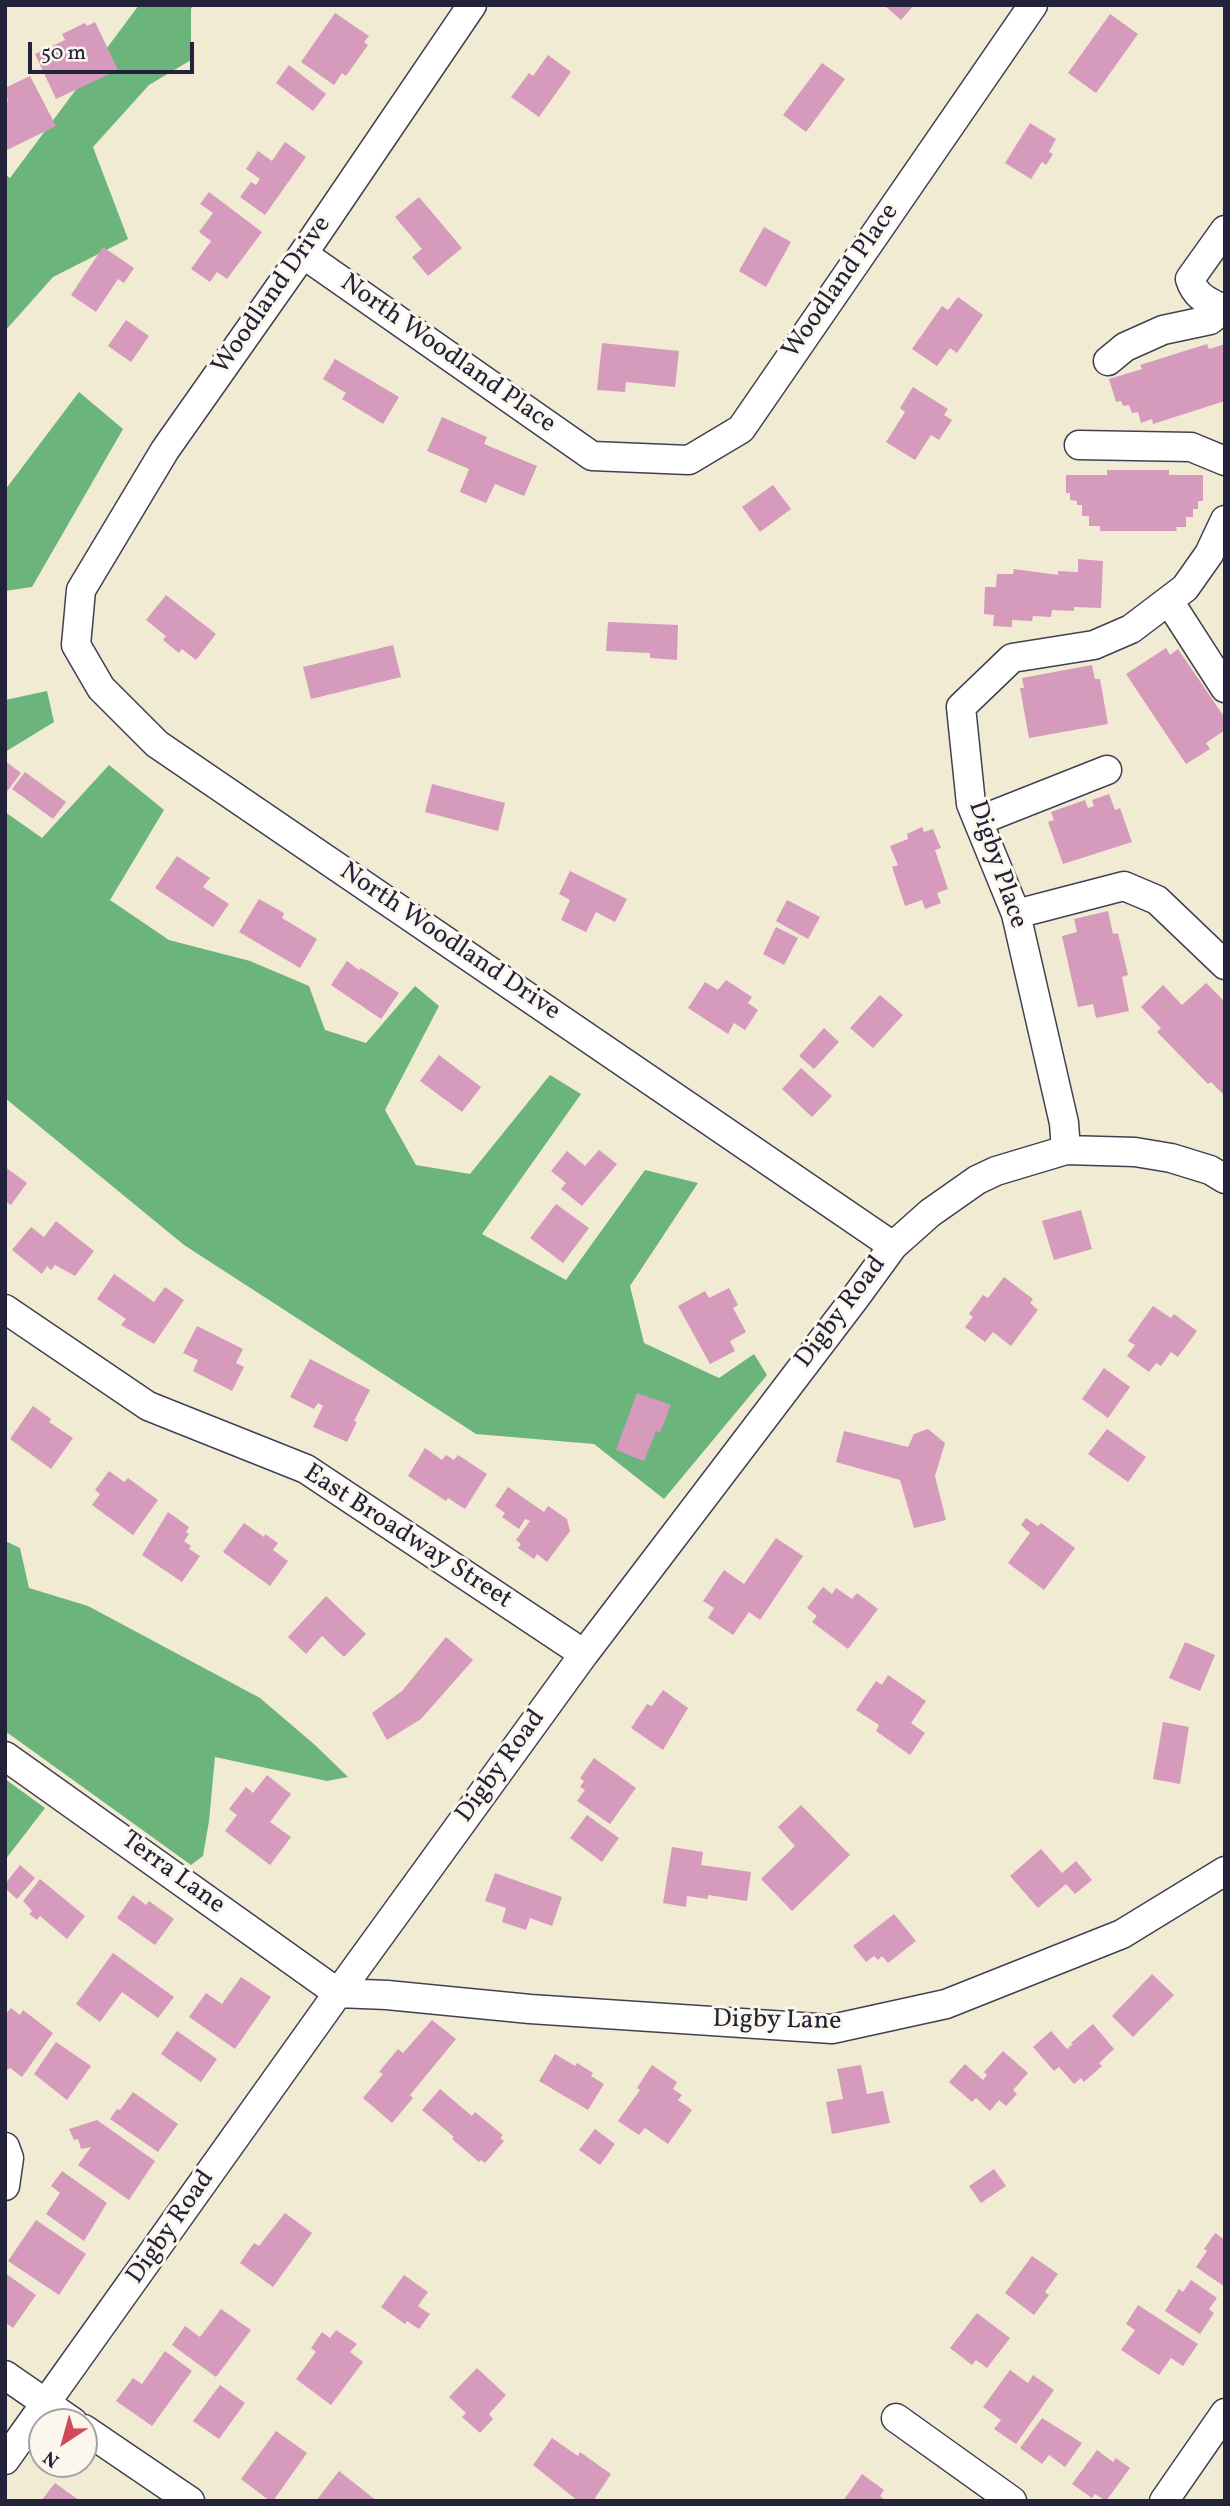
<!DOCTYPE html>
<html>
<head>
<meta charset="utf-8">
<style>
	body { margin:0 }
	#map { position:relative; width:1230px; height:2506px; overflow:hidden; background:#f2ebd3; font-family:Vollkorn,serif }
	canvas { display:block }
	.frame { position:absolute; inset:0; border:7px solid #22223b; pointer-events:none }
	.north { position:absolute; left:28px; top:2408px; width:70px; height:70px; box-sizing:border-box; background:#fbf7ec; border:2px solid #a4a2a5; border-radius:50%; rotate:216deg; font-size:19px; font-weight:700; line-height:28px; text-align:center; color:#22223b }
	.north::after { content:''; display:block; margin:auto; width:24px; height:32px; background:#d1495b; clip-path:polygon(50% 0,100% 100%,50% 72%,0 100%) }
	.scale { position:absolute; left:28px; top:42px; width:166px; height:32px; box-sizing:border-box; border:4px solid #22223b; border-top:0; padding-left:9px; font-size:21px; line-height:24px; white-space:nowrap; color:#22223b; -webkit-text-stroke:5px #fbf7ec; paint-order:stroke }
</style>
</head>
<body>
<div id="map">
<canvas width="1230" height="2506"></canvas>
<div class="frame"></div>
<div class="north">N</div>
<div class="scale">50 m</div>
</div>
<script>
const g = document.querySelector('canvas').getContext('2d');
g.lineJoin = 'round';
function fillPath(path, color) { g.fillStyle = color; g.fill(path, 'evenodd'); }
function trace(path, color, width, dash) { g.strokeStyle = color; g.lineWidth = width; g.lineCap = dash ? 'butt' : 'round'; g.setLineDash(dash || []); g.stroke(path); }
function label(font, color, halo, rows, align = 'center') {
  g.font = font + ' Vollkorn,serif'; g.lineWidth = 6; g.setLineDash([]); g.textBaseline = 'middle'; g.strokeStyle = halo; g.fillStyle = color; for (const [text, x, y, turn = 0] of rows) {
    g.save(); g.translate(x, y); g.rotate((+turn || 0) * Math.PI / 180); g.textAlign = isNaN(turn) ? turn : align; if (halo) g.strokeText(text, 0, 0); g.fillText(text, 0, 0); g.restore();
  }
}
fillPath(new Path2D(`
	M139,5H194L191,9V60L149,85L93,147L128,239L53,277L5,331V174L10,178Z
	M79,392L123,429L32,587L5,591V490Z
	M47,691L54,722L5,752V700Z
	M109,765L164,810L110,900L169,940L250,961L309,986L325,1030L366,1043L415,986L439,1006L385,1110L416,1165L470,1174L550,1075L581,1094L482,1234L566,1280L645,1170L698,1183L630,1286L644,1343L719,1378L754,1354L767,1375L664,1499L594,1444L476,1434L184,1245L5,1098V812L42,838Z
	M5,1541L20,1548L29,1588L88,1606L260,1698L315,1745L348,1777L327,1781L215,1757L209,1821L203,1856L191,1865L5,1731Z
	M5,1779L45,1808L5,1860Z`), '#6bb47c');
fillPath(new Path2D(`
	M884,5H914L901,20Z
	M335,13L369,36L364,42L368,45L346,76L342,73L334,85L301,62Z
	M1110,14L1138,34L1096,93L1068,73Z
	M95,22L118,70L56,99L35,54L65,40L62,34L85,23L87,26Z
	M548,55L571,72L539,117L511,97L529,73L533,76Z
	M822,63L845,79L806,132L783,115Z
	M289,65L326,94L313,111L276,83Z
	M30,76L56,126L5,151V102L8,101L5,88Z
	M1030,123L1056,139L1049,152L1053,154L1046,165L1042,162L1031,179L1005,163Z
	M285,142L306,157L265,215L240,197L251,182L256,185L260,179L246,169L258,151L272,161Z
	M209,192L262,232L227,279L217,272L210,282L191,269L211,241L199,232L213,213L200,204Z
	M419,197L462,248L428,276L412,257L422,249L395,217Z
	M764,227L791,242L766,287L739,271Z
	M103,247L134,268L124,283L118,279L96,312L71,295Z
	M958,297L983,315L957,353L950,348L937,366L912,349L942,306L948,310Z
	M126,320L149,336L131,362L108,346Z
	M602,343L679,351L675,387L626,382L625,392L597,390Z
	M1207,344L1209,349L1225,344V401L1153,424L1152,419L1141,423L1138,412L1132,413L1129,405L1123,406L1121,401L1116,402L1109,379L1142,369L1140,365Z
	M335,359L399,397L383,424L342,399L346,393L323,379Z
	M913,387L948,409L944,415L952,420L939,440L931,435L915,460L886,442L905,412L900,408Z
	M442,417L487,437L484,444L537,466L524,496L495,484L486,503L460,492L469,469L427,451Z
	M1107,470H1169V475H1203V501H1198V509H1193V517H1186V527H1176L1177,531H1100V526H1089V516H1082V505H1077V501L1070,500V493H1066V475H1107Z
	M773,485L791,509L760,532L742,507Z
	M1078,559L1103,561L1101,608L1074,607V611L1052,610L1051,617L1033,616L1032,621L1012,620V627L993,626L994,615L984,614L985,587H996L997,574H1013L1014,569L1058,575V571L1078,572Z
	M166,595L216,634L196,660L182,649L179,653L163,640L166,636L146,620Z
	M608,622L678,625L677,660L650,658V653L606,651Z
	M393,645L401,677L311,699L303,667Z
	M1166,648L1170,655L1178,649L1225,718V730L1206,743L1210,749L1186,764L1126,674Z
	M1092,665L1095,679H1100L1108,724L1029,738L1020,688H1024L1022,678Z
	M5,761L21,773L5,794Z
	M25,772L66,802L53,819L12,789Z
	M432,784L505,803L498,831L425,812Z
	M1109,794L1115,810L1120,808L1132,842L1063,864L1048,822L1054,820L1051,812L1085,800L1088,808L1094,806L1092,800Z
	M922,827L924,832L933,829L941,848L935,850L948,889L937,893L941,903L925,909L922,900L905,906L892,867L898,865L890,846L908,839L907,834Z
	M177,856L210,878L203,887L229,904L213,927L155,888Z
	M570,871L627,899L615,922L596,912L586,932L561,920L570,900L559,894Z
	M259,899L284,913L282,918L317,939L300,968L239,932Z
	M787,900L820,917L808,939L776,921Z
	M1108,911L1113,934L1118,933L1128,975L1122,977L1129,1011L1096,1018L1093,1004L1078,1007L1062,936L1077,932L1074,919Z
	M776,927L798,938L784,965L763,954Z
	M347,961L359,970L361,968L399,993L381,1019L331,985Z
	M726,980L752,997L748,1003L758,1010L745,1030L734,1023L728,1034L688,1008L705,982L718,990Z
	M1206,983L1225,1002V1096L1211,1082L1208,1084L1157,1032L1161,1028L1141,1007L1163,985L1182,1005Z
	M880,995L903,1015L873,1048L850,1028Z
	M824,1028L839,1042L814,1069L799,1056Z
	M439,1055L481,1087L462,1112L420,1081Z
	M801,1068L832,1096L812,1117L782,1089Z
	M599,1150L617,1164L582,1206L561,1189L566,1183L551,1171L567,1151L585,1166Z
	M5,1167L27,1183L11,1205L5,1201Z
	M556,1204L589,1228L563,1263L530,1238Z
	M1081,1210L1092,1249L1054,1260L1042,1221Z
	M56,1221L94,1251L75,1276L55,1265L51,1270L47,1266L42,1274L12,1250L31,1227L44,1237Z
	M114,1274L154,1302L165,1287L184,1300L154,1344L121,1325L126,1319L97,1299Z
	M1004,1277L1033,1299L1030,1303L1038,1310L1011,1346L993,1332L985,1342L965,1327L973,1317L969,1314L983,1295L988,1298Z
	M729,1288L738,1305L733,1308L746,1332L730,1341L735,1351L710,1364L678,1306L705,1291L709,1298Z
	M1153,1306L1171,1318L1174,1314L1197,1331L1178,1357L1171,1352L1161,1366L1156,1363L1149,1372L1127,1356L1135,1345L1128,1341Z
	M197,1326L243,1349L236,1363L244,1367L232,1391L193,1371L198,1360L183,1353Z
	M310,1359L370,1390L354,1421L357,1422L347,1442L313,1427L323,1406L318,1403L314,1409L290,1397Z
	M1104,1368L1130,1387L1108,1418L1082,1399Z
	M637,1393L671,1405L660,1433L656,1431L644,1461L616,1450Z
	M33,1406L51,1419L49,1422L73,1438L51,1469L10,1439Z
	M928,1429L945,1443L935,1476L946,1520L914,1528L900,1480L836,1462L844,1431L908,1447L914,1434Z
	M1107,1429L1146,1457L1128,1482L1088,1454Z
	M425,1448L442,1460L446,1455L454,1460L458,1455L487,1474L465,1509L448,1498L446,1501L408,1476Z
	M109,1471L124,1482L128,1478L158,1500L133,1535L92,1505L100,1494L95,1490Z
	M508,1487L544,1512L548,1506L567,1519L570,1531L547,1562L537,1554L534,1559L518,1548L521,1544L516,1540L530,1521L525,1519L519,1529L502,1517L505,1513L495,1506Z
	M168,1512L189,1527L186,1532L189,1534L184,1541L191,1546L189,1549L200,1556L182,1582L142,1555Z
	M1026,1518L1038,1526L1041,1523L1075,1548L1044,1590L1008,1563L1030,1533L1021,1525Z
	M244,1523L264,1537L265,1534L278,1543L273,1550L288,1561L270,1586L223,1552Z
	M776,1538L803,1556L760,1620L749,1612L733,1635L708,1618L714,1608L703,1601L724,1570L744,1584Z
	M823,1587L832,1594L836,1588L852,1599L857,1593L878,1609L848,1649L812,1622L817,1616L807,1608Z
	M326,1596L366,1634L344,1657L322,1636L306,1654L288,1637Z
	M446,1637L473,1660L421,1719L387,1740L372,1713L402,1691Z
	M1185,1642L1215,1655L1200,1691L1169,1678Z
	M888,1675L926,1701L911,1723L925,1733L910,1755L876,1731L879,1725L856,1710L876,1681L882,1685Z
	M663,1690L688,1708L663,1750L631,1728L647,1704L652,1706Z
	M1163,1722L1189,1727L1180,1784L1153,1779Z
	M594,1758L636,1788L610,1824L577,1801L585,1790L580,1787L584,1781L580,1778Z
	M267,1775L291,1794L270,1822L291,1837L270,1865L225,1831L237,1815L229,1809L246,1787L253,1793Z
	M801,1805L850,1855L792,1911L761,1879L795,1846L778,1827Z
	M587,1815L619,1838L602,1862L570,1838Z
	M672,1847L703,1852L701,1865L751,1872L747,1901L708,1895V1899L687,1896L686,1907L663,1903Z
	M1041,1849L1062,1873L1076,1861L1092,1880L1075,1894L1066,1884L1038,1908L1010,1876Z
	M20,1865L35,1878L17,1899L5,1888V1884Z
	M495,1873L562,1897L552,1926L530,1918L526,1930L502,1922L506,1908L485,1901Z
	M40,1879L85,1916L67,1939L40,1916L37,1920L29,1914L32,1911L23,1901Z
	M133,1895L146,1905L149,1901L174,1919L155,1945L117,1918Z
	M894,1914L916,1941L888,1963L882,1956L878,1960L874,1956L866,1962L853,1946Z
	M113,1953L174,1997L158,2018L122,1992L100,2022L76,2004Z
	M1152,1974L1174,1995L1133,2037L1112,2016Z
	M241,1977L271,1997L235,2049L189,2017L206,1993L222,2004Z
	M11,2008L20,2015L23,2010L53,2033L22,2077L10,2068L5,2071V2015Z
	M432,2020L456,2039L410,2095L413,2098L392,2123L363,2098L383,2074L379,2072L398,2049L403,2053Z
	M1093,2024L1114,2049L1099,2063L1102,2066L1084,2082L1081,2078L1074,2084L1059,2067L1054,2071L1033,2047L1051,2031L1067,2049L1073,2044L1071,2043Z
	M177,2031L217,2059L201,2082L161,2054Z
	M56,2042L91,2066L67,2100L34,2074Z
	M1003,2051L1028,2073L1013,2090L1017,2094L1006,2106L999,2100L990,2111L976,2098L972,2102L949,2082L965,2064L983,2080L987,2075L984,2072Z
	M555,2054L575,2066L577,2063L593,2073L591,2076L604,2084L588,2110L539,2081Z
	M652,2065L677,2082L673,2089L682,2095L678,2100L692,2110L668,2144L645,2128L639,2135L618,2121L640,2090L637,2088Z
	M861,2065L867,2094L883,2091L890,2123L832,2134L826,2102L843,2099L837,2069Z
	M440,2089L472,2116L475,2112L503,2135L500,2138L504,2141L485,2163L481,2160L479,2162L452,2139L454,2137L422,2110Z
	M133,2092L178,2124L158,2152L110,2119L117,2109L120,2110Z
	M97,2120L155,2161L129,2200L78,2165L91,2147L81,2149L78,2139L74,2140L69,2129Z
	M595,2129L615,2144L600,2165L579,2150Z
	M994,2169L1006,2186L981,2203L969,2186Z
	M62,2171L107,2203L84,2241L46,2214L60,2193L51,2186Z
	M285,2213L312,2233L273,2287L240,2263L254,2243L259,2246Z
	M36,2220L86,2254L59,2295L8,2261Z
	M1215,2233L1225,2240V2287L1196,2267L1207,2251L1204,2249Z
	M1032,2256L1058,2274L1045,2292L1049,2295L1034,2315L1005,2293Z
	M5,2273L36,2295L13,2328L5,2322Z
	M404,2275L428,2292L418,2306L430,2314L419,2329L407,2321L405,2324L381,2307Z
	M1191,2280L1217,2298L1209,2309L1214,2313L1200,2334L1165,2311L1179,2289L1183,2292Z
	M1138,2305L1198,2344L1183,2366L1171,2358L1159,2375L1121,2350L1135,2330L1126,2324Z
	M221,2309L251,2330L216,2377L172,2345L185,2326L200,2337Z
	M977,2313L1010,2338L987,2368L976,2360L972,2365L950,2348Z
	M336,2330L357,2344L350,2352L363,2362L331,2405L296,2379L316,2352L311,2348L322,2332L330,2338Z
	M165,2351L192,2371L152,2426L116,2401L133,2378L142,2384Z
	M477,2368L506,2395L489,2414L493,2419L480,2433L462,2417L466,2413L449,2397Z
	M1010,2370L1028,2383L1033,2375L1054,2390L1016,2444L994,2429L1001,2420L983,2407Z
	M220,2385L245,2403L219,2439L193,2421Z
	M1042,2418L1082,2443L1065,2467L1049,2455L1042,2464L1020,2448Z
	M276,2431L307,2453L273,2501H270L241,2479Z
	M552,2438L578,2456L580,2452L611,2474L593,2501H578L533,2465Z
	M1097,2450L1113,2462L1116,2458L1130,2468L1106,2501L1095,2494L1092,2498L1072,2484Z
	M339,2471L377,2501H316Z
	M862,2474L884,2490L880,2496L886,2501H843Z
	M55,2483L80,2501H41Z`), '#d59abc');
const minor = new Path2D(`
	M472,5L303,254L165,450L81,590L76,645L101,688L157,744L893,1246
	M1225,230L1190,279C1196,298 1208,301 1225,310
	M303,254L592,456L689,460L741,429L1033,5
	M1108,361L1125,347L1163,330L1210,320L1223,309
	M1079,445L1191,447L1225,461
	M1169,601L1225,688
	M978,821L1107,770
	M1016,914L1124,886L1157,900L1225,965
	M1066,1150L1064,1123L1016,914L971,804L961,707L1012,658L1094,645L1131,629L1185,588L1209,554L1225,520
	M5,1309L148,1406L306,1469L584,1654
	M5,1756L338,1993L387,1995L530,2009L832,2029L946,2004L1122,1934L1225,1871
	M5,2147L9,2158L5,2186
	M5,2375L73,2422
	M896,2418L1012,2501
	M84,2429L190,2501
	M5,2460L338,1993L584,1654L855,1298L893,1246L930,1213L977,1180L996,1171L1066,1150L1135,1152L1171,1158L1210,1170L1225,1179
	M1164,2501L1225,2413`);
trace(minor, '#414052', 31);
trace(minor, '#fff', 28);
label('26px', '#22223b', '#fbf7ec', [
	["Woodland Place",842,282,-55],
	["Woodland Drive",273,296,-55],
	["North Woodland Place",447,355,35],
	["Digby Place",996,865,71],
	["North Woodland Drive",449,943,34],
	["Digby Road",842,1313,-53],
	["East Broadway Street",407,1538,33],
	["Digby Road",502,1767,-54],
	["Terra Lane",172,1874,36],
	["Digby Lane",777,2022,1],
	["Digby Road",172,2228,-55]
]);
</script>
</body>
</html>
